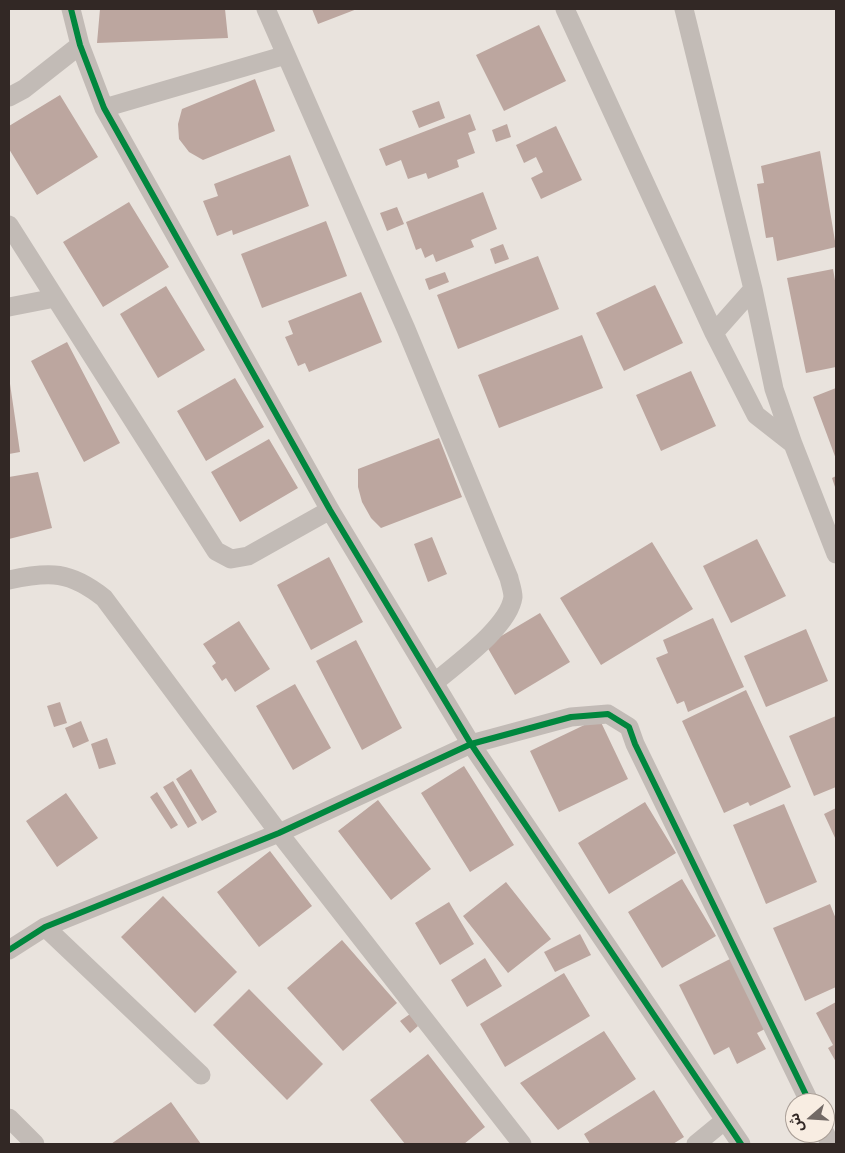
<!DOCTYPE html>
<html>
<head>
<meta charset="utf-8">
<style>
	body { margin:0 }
	#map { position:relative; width:845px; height:1153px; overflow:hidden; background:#e9e3dd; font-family:"Source Sans 3","Noto Sans Arabic",sans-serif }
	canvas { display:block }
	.frame { position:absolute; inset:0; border:10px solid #322825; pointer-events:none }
	.north { position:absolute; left:785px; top:1093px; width:50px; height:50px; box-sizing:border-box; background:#f8ede2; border:1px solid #a99e96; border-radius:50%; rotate:251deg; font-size:14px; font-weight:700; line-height:20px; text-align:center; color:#322825 }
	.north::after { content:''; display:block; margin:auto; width:18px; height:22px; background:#726965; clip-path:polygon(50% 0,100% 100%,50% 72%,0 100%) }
</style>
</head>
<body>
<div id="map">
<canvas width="845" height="1153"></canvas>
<div class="frame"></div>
<div class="north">ش</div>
</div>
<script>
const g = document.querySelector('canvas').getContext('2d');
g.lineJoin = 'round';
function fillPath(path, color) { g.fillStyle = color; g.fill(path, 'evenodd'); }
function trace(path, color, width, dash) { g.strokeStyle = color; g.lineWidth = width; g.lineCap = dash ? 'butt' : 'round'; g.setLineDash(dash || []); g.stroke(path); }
fillPath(new Path2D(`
	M100,9H225L228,38L97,43Z
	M312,9H357L318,24Z
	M539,25L566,81L504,111L476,55Z
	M255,79L275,131L203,160L189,152L179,139L178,124L182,109Z
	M60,95L98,157L37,195L9,149V126Z
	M439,101L445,118L419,128L412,111Z
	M470,114L476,130L468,133L475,153L457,160L459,167L428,179L426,173L408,179L401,160L386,166L379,149Z
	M507,124L511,137L496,142L492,130Z
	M556,126L582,180L541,199L531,178L543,172L536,157L524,163L516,145Z
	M820,151L836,247L777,261L773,237L766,238L757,184L764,183L761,166Z
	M290,155L309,206L233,235L232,230L217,236L203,201L218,196L214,184Z
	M483,192L497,229L471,240L474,247L436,262L433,254L425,258L421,248L416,250L406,222Z
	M129,202L169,267L103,307L63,242Z
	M397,207L404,224L387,231L380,213Z
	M326,221L347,276L262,308L241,254Z
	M503,244L509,259L495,264L490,249Z
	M538,256L559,309L458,349L437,295Z
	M833,269L836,286V367L806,373L787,278Z
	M445,272L449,282L429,290L425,279Z
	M655,285L683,343L624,371L596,313Z
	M166,286L205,350L158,378L120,314Z
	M361,292L382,342L309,372L305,363L298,366L285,337L293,334L288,321Z
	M582,335L603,388L499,428L478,375Z
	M67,342L120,443L84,462L31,361Z
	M691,371L716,426L661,451L636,395Z
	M9,377L20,452L9,454Z
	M235,378L264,427L206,461L177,411Z
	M836,388V459L813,397Z
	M439,438L462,497L381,528L371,518L362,502L358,487V469Z
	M269,439L298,488L240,522L211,472Z
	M38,472L52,528L9,539V477Z
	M836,476V490L832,478Z
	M432,537L447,574L428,582L414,544Z
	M757,539L786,596L731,623L703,566Z
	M652,542L693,609L601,665L560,598Z
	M329,557L363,622L311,650L277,585Z
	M540,613L570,662L515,695L486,645Z
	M713,618L744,687L688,712L684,701L677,704L656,658L668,653L663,640Z
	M239,621L270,669L235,692L226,678L222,681L212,666L216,663L203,644Z
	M806,629L828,681L766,707L744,656Z
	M356,640L402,728L362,750L316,661Z
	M295,684L331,748L293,770L256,706Z
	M746,690L791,787L750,806L748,802L724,813L682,721Z
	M60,702L67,723L54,727L47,706Z
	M836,716V787L814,796L789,736Z
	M599,718L628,779L559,812L530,751Z
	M81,721L89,741L73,748L65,728Z
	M107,738L116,764L99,769L91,744Z
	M464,766L514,845L470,872L421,793Z
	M191,769L217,812L202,821L176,779Z
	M173,781L197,823L188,828L163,787Z
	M157,792L178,825L171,829L150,797Z
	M66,793L98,838L57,867L26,821Z
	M378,800L431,869L391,900L338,831Z
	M645,802L676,853L609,894L578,843Z
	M784,804L817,882L766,904L733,825Z
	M836,808V840L824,814Z
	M270,851L312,906L259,947L217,892Z
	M682,879L716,936L662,968L628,912Z
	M506,882L551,939L508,973L463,916Z
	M163,896L237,972L195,1013L121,937Z
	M449,902L474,944L440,965L415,923Z
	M830,904L836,919V987L805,1001L773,928Z
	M580,934L591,955L555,972L544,952Z
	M342,940L397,1003L343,1051L287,988Z
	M485,958L502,986L467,1007L451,980Z
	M730,959L765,1029L757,1033L766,1049L737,1064L729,1047L714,1055L679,985Z
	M564,973L590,1016L505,1067L480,1024Z
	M249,989L323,1064L287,1100L213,1025Z
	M836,1002V1062L828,1048L833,1045L816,1013Z
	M410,1014L418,1026L410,1033L400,1021Z
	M604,1031L636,1079L558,1130L520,1083Z
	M428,1054L485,1127L464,1144H405L370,1100Z
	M654,1090L684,1137L673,1144H590L584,1134Z
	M171,1102L201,1144H111Z`), '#bca69f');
trace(new Path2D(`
	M71,9L80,45L104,108L330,510L471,744L741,1144
	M266,9L406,329L509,578C510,583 513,591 513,597C509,627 456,664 434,683
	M565,9L714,333L756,415L793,444L836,554
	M684,9L753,289L774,389L793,444
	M9,97L24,89L80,45
	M104,108L286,55
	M9,225L216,551L231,559L248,556L330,510
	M9,307L55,298
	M714,333L753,289
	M9,580C50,571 70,571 104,598L279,833L522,1144
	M45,927L201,1075
	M9,950L45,927L279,833L471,744L571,717L608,714L629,727L635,744L810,1103
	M9,1118L35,1144
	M825,1133L830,1144
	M696,1144L724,1121`), '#c2bbb6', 19);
trace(new Path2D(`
	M71,9L80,45L104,108L330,510L471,744L741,1144
	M9,950L45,927L279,833L471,744L571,717L608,714L629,727L635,744L810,1103`), '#00873e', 6);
</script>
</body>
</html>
